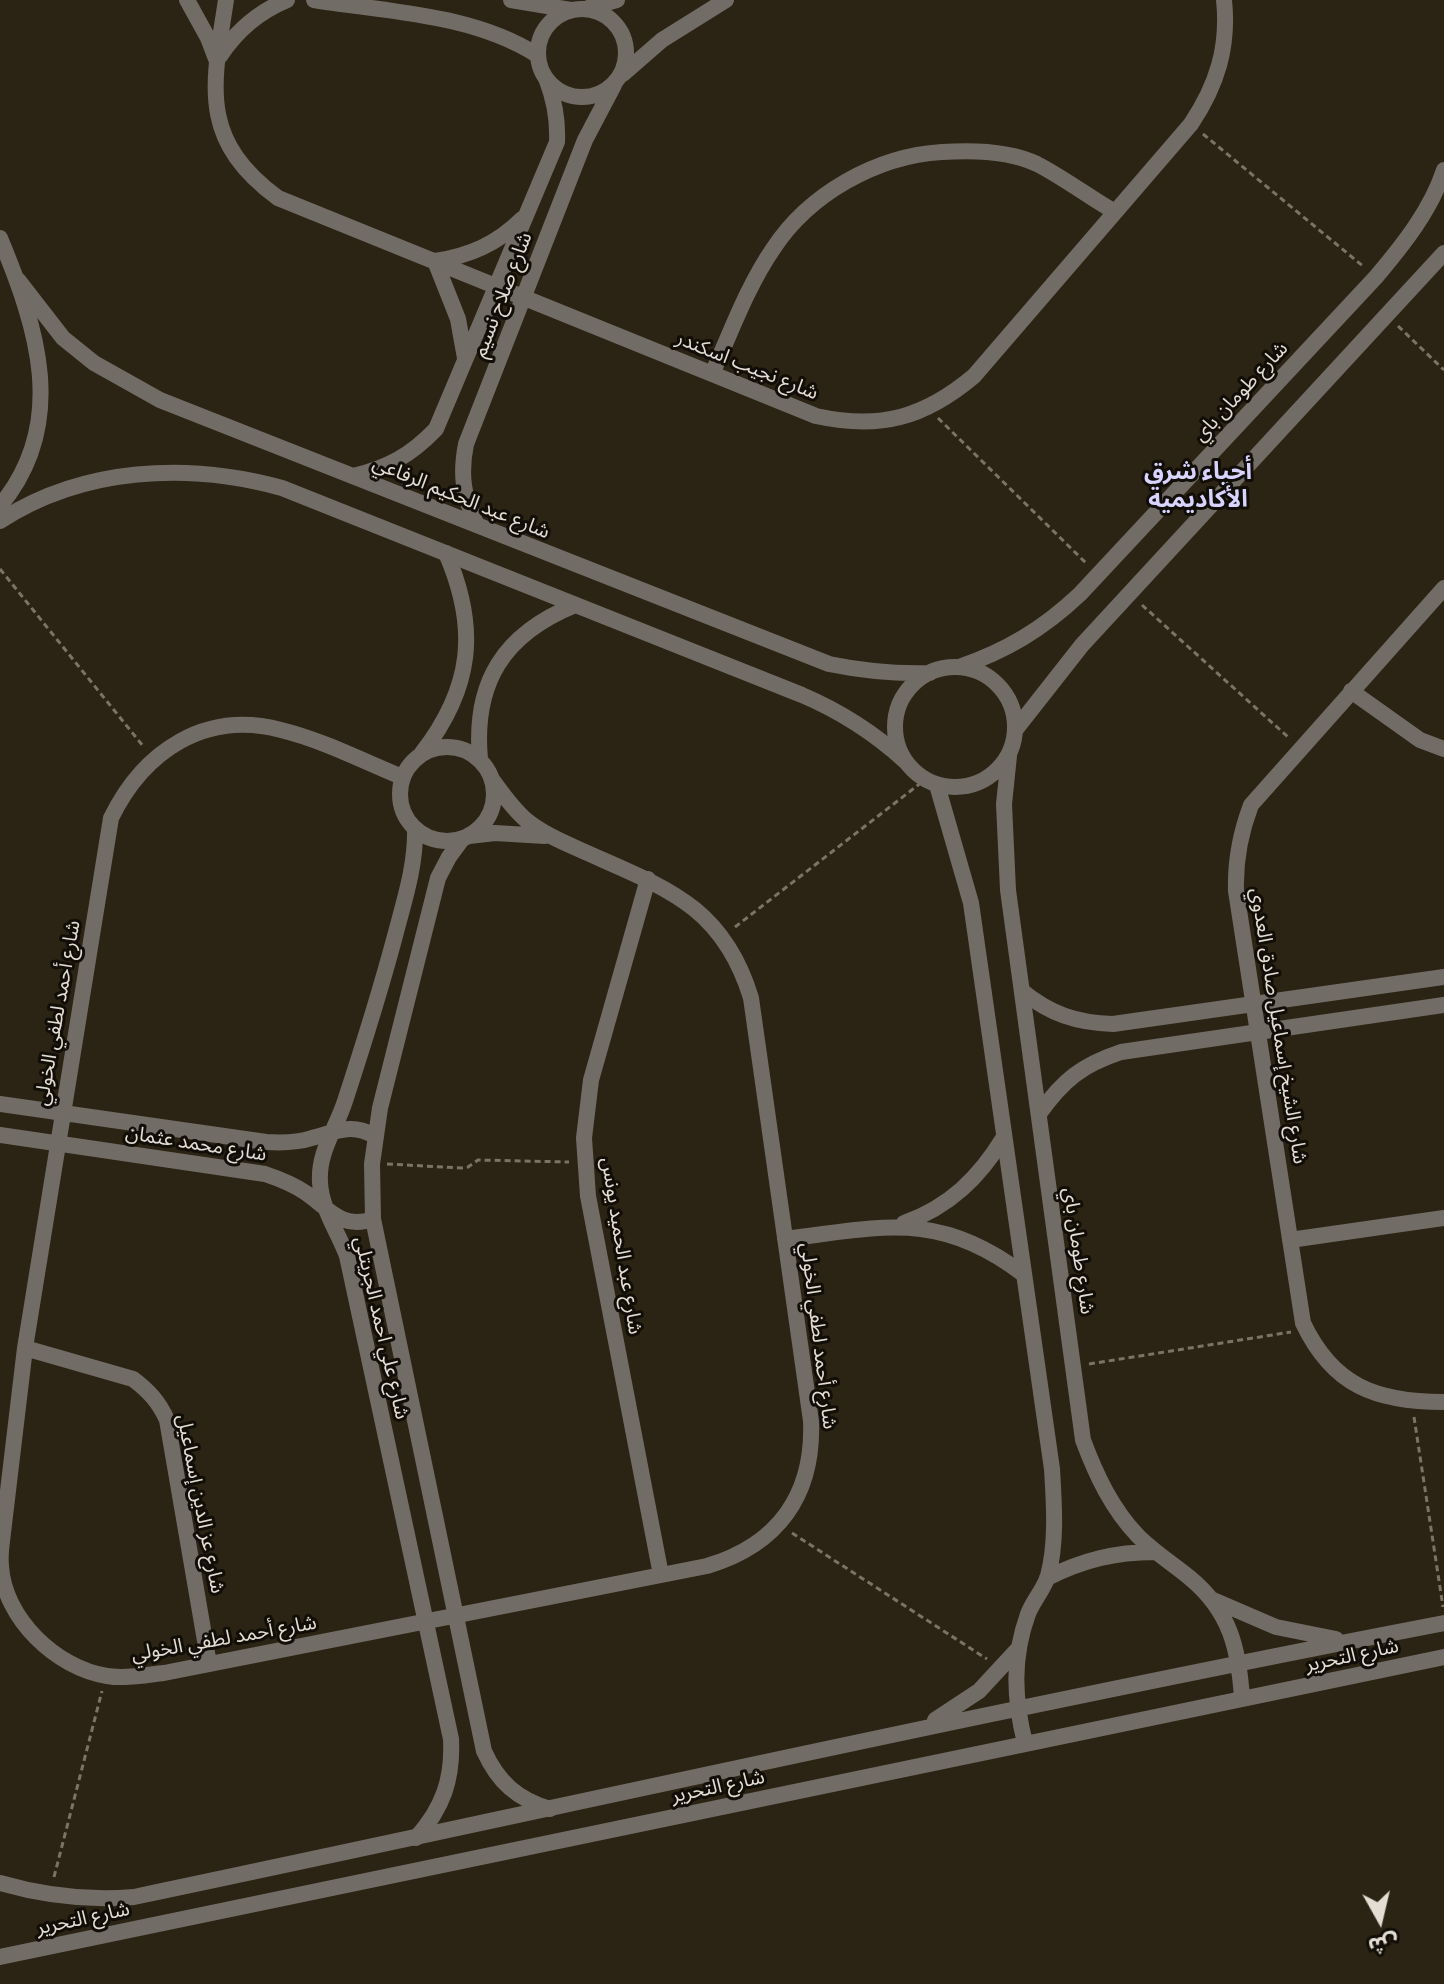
<!DOCTYPE html>
<html>
<head>
<meta charset="utf-8">
<style>
	body { margin:0 }
	#map { position:relative; width:1444px; height:1984px; overflow:hidden; background:#2b2314; font-family:"Fira Sans Condensed","Noto Sans Arabic",sans-serif }
	canvas { display:block }
	.north { position:absolute; left:1340px; top:1880px; width:80px; height:80px; -webkit-text-stroke:6px #110d07; paint-order:stroke; rotate:172deg; font-size:22px; font-weight:700; line-height:32px; text-align:center; color:#e3ddd3 }
	.north::after { content:''; display:block; margin:auto; width:28px; height:36px; background:#e3ddd3; clip-path:polygon(50% 0,100% 100%,50% 72%,0 100%) }
</style>
</head>
<body>
<div id="map">
<canvas width="1444" height="1984"></canvas>
<div class="north">ش</div>
</div>
<script>
const g = document.querySelector('canvas').getContext('2d');
g.lineJoin = 'round';
function trace(path, color, width, dash) { g.strokeStyle = color; g.lineWidth = width; g.lineCap = dash ? 'butt' : 'round'; g.setLineDash(dash || []); g.stroke(path); }
function label(font, color, halo, rows, align = 'center') {
  g.font = font + ' "Fira Sans Condensed","Noto Sans Arabic",sans-serif'; g.lineWidth = 6; g.setLineDash([]); g.textBaseline = 'middle'; g.strokeStyle = halo; g.fillStyle = color; for (const [text, x, y, turn = 0] of rows) {
    g.save(); g.translate(x, y); g.rotate((+turn || 0) * Math.PI / 180); g.textAlign = isNaN(turn) ? turn : align; if (halo) g.strokeText(text, 0, 0); g.fillText(text, 0, 0); g.restore();
  }
}
trace(new Path2D(`
	M1203,134L1364,267
	M1398,326L1444,370
	M938,418L1087,564
	M0,569L143,746
	M1142,605L1288,737
	M735,927L922,782
	M387,1164L462,1168L468,1167L478,1160L569,1162
	M1089,1364L1291,1332
	M1414,1417L1443,1607
	M792,1533L987,1659
	M54,1877L102,1691`), '#7a7366', 3, [6, 4]);
trace(new Path2D(`
	M187,0L208,38L216,59
	M226,0C213,85 198,139 278,198L816,416C880,430 924,418 974,376L1191,124C1217,85 1229,47 1224,0
	M314,0C388,12 473,14 537,55
	M511,0L571,10
	M588,8L617,0
	M538 53a44 44 0 1 1 88 0a44 44 0 1 1-88 0Z
	M220,56C237,30 258,12 287,0
	M623,74L662,40L726,0
	M465,358L458,319L435,261C469,256 497,244 522,219
	M712,374C731,332 747,287 773,249C809,194 876,156 942,152C972,150 1010,151 1037,164C1064,178 1089,197 1115,212
	M353,476C388,468 411,455 436,429L557,142C558,120 555,102 547,81
	M477,525C463,497 460,474 466,444L585,140L614,85
	M1444,588L1251,805C1240,834 1235,860 1236,891L1303,1323C1333,1386 1376,1402 1444,1402
	M1351,691L1420,740L1444,749
	M400 794a47 47 0 1 1 94 0a47 47 0 1 1-94 0Z
	M422,753C472,688 479,629 446,553
	M480,759C473,682 504,634 575,605
	M402,777C363,761 322,740 281,730C205,710 144,751 111,818L25,1348L2,1541C1,1549 0,1557 1,1566C4,1618 56,1668 107,1676C126,1679 145,1675 164,1673L707,1566C778,1545 814,1495 811,1421L751,998C723,906 666,888 585,852C565,843 543,834 526,820C512,808 502,793 491,778
	M415,828C416,866 404,901 395,936C380,992 363,1046 345,1101C336,1129 318,1152 320,1182C321,1208 338,1232 347,1256L451,1739C453,1779 443,1808 416,1838
	M469,836L495,833L545,836
	M463,838L449,857L438,878L380,1108L372,1164L373,1219L484,1751C498,1782 517,1799 550,1809
	M648,879L591,1080L584,1138L588,1196L661,1575
	M1022,991C1050,1014 1077,1023 1113,1024L1444,977
	M0,1104L266,1142C282,1143 297,1143 312,1138C336,1132 351,1122 375,1136
	M1039,1114C1063,1080 1082,1065 1121,1052L1444,1005
	M0,1135L265,1174C280,1179 293,1184 306,1193C329,1209 342,1230 373,1219
	M904,1223C949,1207 979,1178 1004,1137
	M785,1239C882,1227 939,1210 1023,1274
	M1290,1240L1444,1218
	M25,1348L133,1379C149,1391 159,1402 167,1420L209,1664`), '#716c65', 16);
trace(new Path2D(`
	M0,238C37,327 69,423 0,506
	M18,280L63,338L94,363L160,400L829,664C863,671 895,674 930,673
	M0,521C83,467 188,462 282,488L802,695C842,712 873,732 905,761
	M895 727a60 60 0 1 1 120 0a60 60 0 1 1-120 0Z
	M959,667C1006,651 1043,629 1080,594L1376,277C1403,245 1431,210 1444,170
	M1016,729L1082,645L1444,253
	M1009,756L1004,804L1008,890L1083,1440C1096,1475 1112,1509 1138,1536C1154,1552 1173,1564 1190,1578C1230,1611 1239,1649 1242,1699
	M937,785L971,903L1052,1469C1054,1503 1057,1542 1048,1576C1044,1589 1033,1601 1028,1614C1012,1658 1014,1699 1025,1743
	M1047,1578C1083,1560 1115,1552 1155,1552
	M1211,1599L1276,1627L1336,1639
	M935,1720L979,1691L1017,1650
	M0,1883C45,1896 88,1901 134,1897C571,1805 1006,1707 1444,1623
	M0,1957L1444,1657`), '#716c65', 16);
label('20px', '#e3ddd3', '#110d07', [
	["شارع صلاح نسيم",503,295,-69],
	["شارع نجيب اسكندر",747,366,22],
	["شارع طومان باي",1241,392,-47],
	["شارع عبد الحكيم الرفاعي",461,498,22],
	["شارع أحمد لطفي الخولي",58,1013,-80],
	["شارع الشيخ إسماعيل صادق العدوي",1278,1026,81],
	["شارع محمد عثمان",196,1144,9],
	["شارع عبد الحميد يونس",621,1246,81],
	["شارع طومان باي",1078,1251,82],
	["شارع علي احمد الجريتلي",381,1328,77],
	["شارع أحمد لطفي الخولي",818,1336,83],
	["شارع عز الدين إسماعيل",200,1504,79],
	["شارع أحمد لطفي الخولي",224,1639,-10],
	["شارع التحرير",1352,1656,-12],
	["شارع التحرير",718,1787,-12],
	["شارع التحرير",83,1919,-12]
]);
label('bold 24px', '#d8d3ff', '#110d07', [
	["أحياء شرق",1198,472],
	["الأكاديمية",1198,500]
]);
</script>
</body>
</html>
